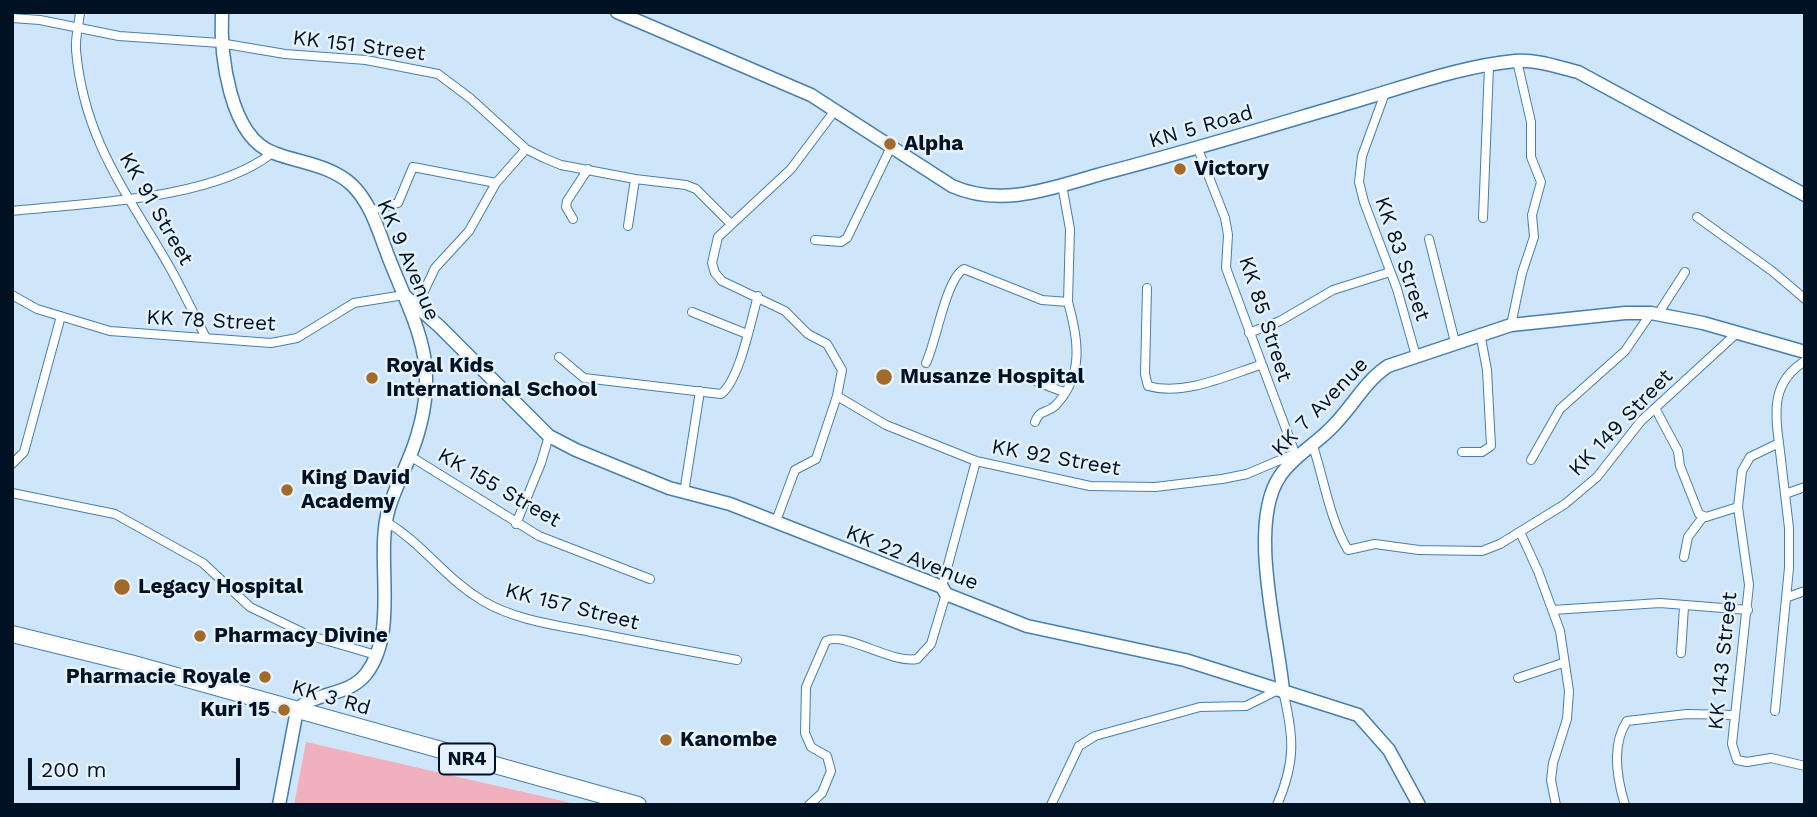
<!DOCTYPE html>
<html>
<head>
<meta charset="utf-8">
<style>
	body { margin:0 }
	#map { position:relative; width:1817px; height:817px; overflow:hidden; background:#cee5fa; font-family:"Work Sans",sans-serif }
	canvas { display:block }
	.frame { position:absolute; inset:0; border:14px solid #001123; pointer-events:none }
	.scale { position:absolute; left:28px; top:758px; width:212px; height:32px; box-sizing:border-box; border:4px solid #001123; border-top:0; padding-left:9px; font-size:21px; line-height:24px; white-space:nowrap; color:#001123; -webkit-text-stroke:5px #e5f1fb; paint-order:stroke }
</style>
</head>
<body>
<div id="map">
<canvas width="1817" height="817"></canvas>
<div class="frame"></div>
<div class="scale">200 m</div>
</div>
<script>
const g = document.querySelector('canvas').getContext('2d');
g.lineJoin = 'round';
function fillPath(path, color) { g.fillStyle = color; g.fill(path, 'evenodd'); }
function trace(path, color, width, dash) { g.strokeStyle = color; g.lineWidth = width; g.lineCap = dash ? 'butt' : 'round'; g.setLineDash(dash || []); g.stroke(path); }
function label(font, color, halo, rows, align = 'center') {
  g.font = font + ' "Work Sans",sans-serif'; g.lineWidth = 5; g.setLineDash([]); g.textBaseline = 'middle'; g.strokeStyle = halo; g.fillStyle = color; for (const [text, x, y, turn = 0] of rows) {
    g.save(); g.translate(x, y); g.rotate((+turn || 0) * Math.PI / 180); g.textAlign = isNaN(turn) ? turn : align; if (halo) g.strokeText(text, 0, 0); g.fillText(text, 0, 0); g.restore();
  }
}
fillPath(new Path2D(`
	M306,742L580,805H294Z`), '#f1b0bd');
const street = new Path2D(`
	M80,12C79,24 75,37 76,50C84,140 126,191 169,266C182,289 194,314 206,338
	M12,18L40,20L119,36L220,43L285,54L366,60L438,74L470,98L526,149L544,158L561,165L635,179L686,185L696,189L730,223
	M1385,93L1362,156L1359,182L1364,202L1397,289L1416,356
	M836,109L791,169L718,237L712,263L715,273L722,281L785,311L808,334L827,344L842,370L837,396L886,425L976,461L1090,486L1155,487L1222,479L1247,474L1294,454
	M1198,149L1225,218L1228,235L1226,268L1296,456
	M12,211C86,203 213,200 272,153
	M369,211L398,203L413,167L496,183L526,149
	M1697,217L1772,271L1805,299
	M1483,218L1489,66
	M573,219L566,207L567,201L588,169
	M628,226L635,179
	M1429,239L1455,342
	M815,240L841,242L847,238L892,145
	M1147,288L1145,374L1148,386C1184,396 1226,376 1260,365
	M12,295L37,309L110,331L271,343L297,338L354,303L404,295
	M417,306L435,268L469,231L496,183
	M692,312L747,334
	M1658,314L1685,272
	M1511,325L1522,273L1534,237L1532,215L1541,182L1531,157V122L1517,61
	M1249,333L1280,321L1333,290L1390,272
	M559,357L584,378L721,394C740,380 751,319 758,296
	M1805,361C1773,381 1774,409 1779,443L1750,457L1742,471L1738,507L1749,585L1732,744L1737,760L1747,762L1771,758L1805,766
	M926,363C936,343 946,278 964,269L1042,300L1068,302L1070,229L1062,185
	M1037,382L1064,392
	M1655,408L1678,451L1680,466L1699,514L1706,517L1738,507
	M1035,422C1040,409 1046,414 1055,406C1085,375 1078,338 1068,302
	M1313,446C1324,480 1330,520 1348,550L1375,544L1419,550L1482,551L1500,544L1565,504L1597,477L1641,421L1738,332
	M1462,452H1482L1491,446L1487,370L1480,333
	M410,456L539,536L650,579
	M1531,460L1560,409L1625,351L1651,313
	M12,464L24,452L61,316
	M12,493L115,514L203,563L250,607L308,635L376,655
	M684,493L700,391
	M1785,494L1805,487
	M385,521C424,544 443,577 483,601C515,620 555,625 591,632C640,642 688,651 737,660
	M776,521L795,470L816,459L837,396
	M516,524L541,463L549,436
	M1520,532L1538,571L1560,631L1569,691L1567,719L1553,763L1551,780L1556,805
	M1684,557L1688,537L1703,517
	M942,587L976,461
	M1788,597L1805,591
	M1553,610L1660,603L1748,610
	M1681,653L1684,607
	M1518,678L1563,663
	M1775,711L1789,568V528L1779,443
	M809,805L822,793L831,771L827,756L811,747L805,733L806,687L826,641C845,631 891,664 917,659L931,644L946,594
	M1051,805L1079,746L1095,736L1200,707L1246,706L1278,690
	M1277,805C1296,761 1294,737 1283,691
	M1625,805C1617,779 1611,745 1627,721L1687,714L1733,715`);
const secondary = new Path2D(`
	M222,12C220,54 229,137 274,153C300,163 331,165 352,185C372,204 380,236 390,261C416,326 439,362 418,433C411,459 397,482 389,508C374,556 400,630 366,674C348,697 315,691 297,710L279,805
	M617,12L811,95L952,186C1001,208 1052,188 1101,174C1187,152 1271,126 1356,101C1408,86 1462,66 1515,61C1536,59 1558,67 1578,72L1805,195
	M404,295L440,327L549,436L576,450L669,488L730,504L942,587L946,594L1027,626L1185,660L1358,715L1389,750L1419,805
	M1283,691C1278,635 1247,524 1280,476C1293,456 1318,443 1334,425C1353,406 1365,381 1388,366L1511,325L1625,313H1651L1703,323L1805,352`);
const highway = new Path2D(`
	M12,634L130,663L638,805`);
trace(street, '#467faf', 10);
trace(secondary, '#467faf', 15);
trace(highway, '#467faf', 18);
trace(street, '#fff', 8);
trace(secondary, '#fff', 12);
trace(highway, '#fff', 16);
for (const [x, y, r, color] of [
	[890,144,7,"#a36928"],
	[1180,169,7,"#a36928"],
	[884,377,9,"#a36928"],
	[372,378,7,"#a36928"],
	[287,490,7,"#a36928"],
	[122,587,9,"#a36928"],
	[200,636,7,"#a36928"],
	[265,677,7,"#a36928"],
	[284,710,7,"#a36928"],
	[666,740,7,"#a36928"]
]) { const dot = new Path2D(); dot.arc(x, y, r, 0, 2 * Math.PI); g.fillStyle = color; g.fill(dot); trace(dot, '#e5f1fb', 2.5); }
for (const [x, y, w] of [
	[467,759,56]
]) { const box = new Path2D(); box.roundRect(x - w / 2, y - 15.5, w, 31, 5); g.fillStyle = '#e5f1fb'; g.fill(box); trace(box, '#001123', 2); }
label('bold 19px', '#001123', null, [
	["NR4",467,759]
]);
label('21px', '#001123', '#e5f1fb', [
	["KK 151 Street",359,46,7],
	["KN 5 Road",1201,127,-16],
	["KK 91 Street",156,209,60],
	["KK 83 Street",1402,259,71],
	["KK 9 Avenue",408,260,67],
	["KK 85 Street",1265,319,72],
	["KK 78 Street",211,321,3],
	["KK 7 Avenue",1320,407,-46],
	["KK 149 Street",1621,423,-46],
	["KK 92 Street",1056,458,10],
	["KK 155 Street",499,488,30],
	["KK 22 Avenue",912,558,22],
	["KK 157 Street",572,607,14],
	["KK 143 Street",1723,661,-84],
	["KK 3 Rd",331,698,16]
]);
label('bold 21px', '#001123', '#e5f1fb', [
	["Alpha",904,144],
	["Victory",1194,169],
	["Royal Kids",386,366],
	["International School",386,390],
	["Musanze Hospital",900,377],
	["King David",301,478],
	["Academy",301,502],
	["Legacy Hospital",138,587],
	["Pharmacy Divine",214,636],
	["Pharmacie Royale",251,677,"right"],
	["Kuri 15",270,710,"right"],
	["Kanombe",680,740]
], 'left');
</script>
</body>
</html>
